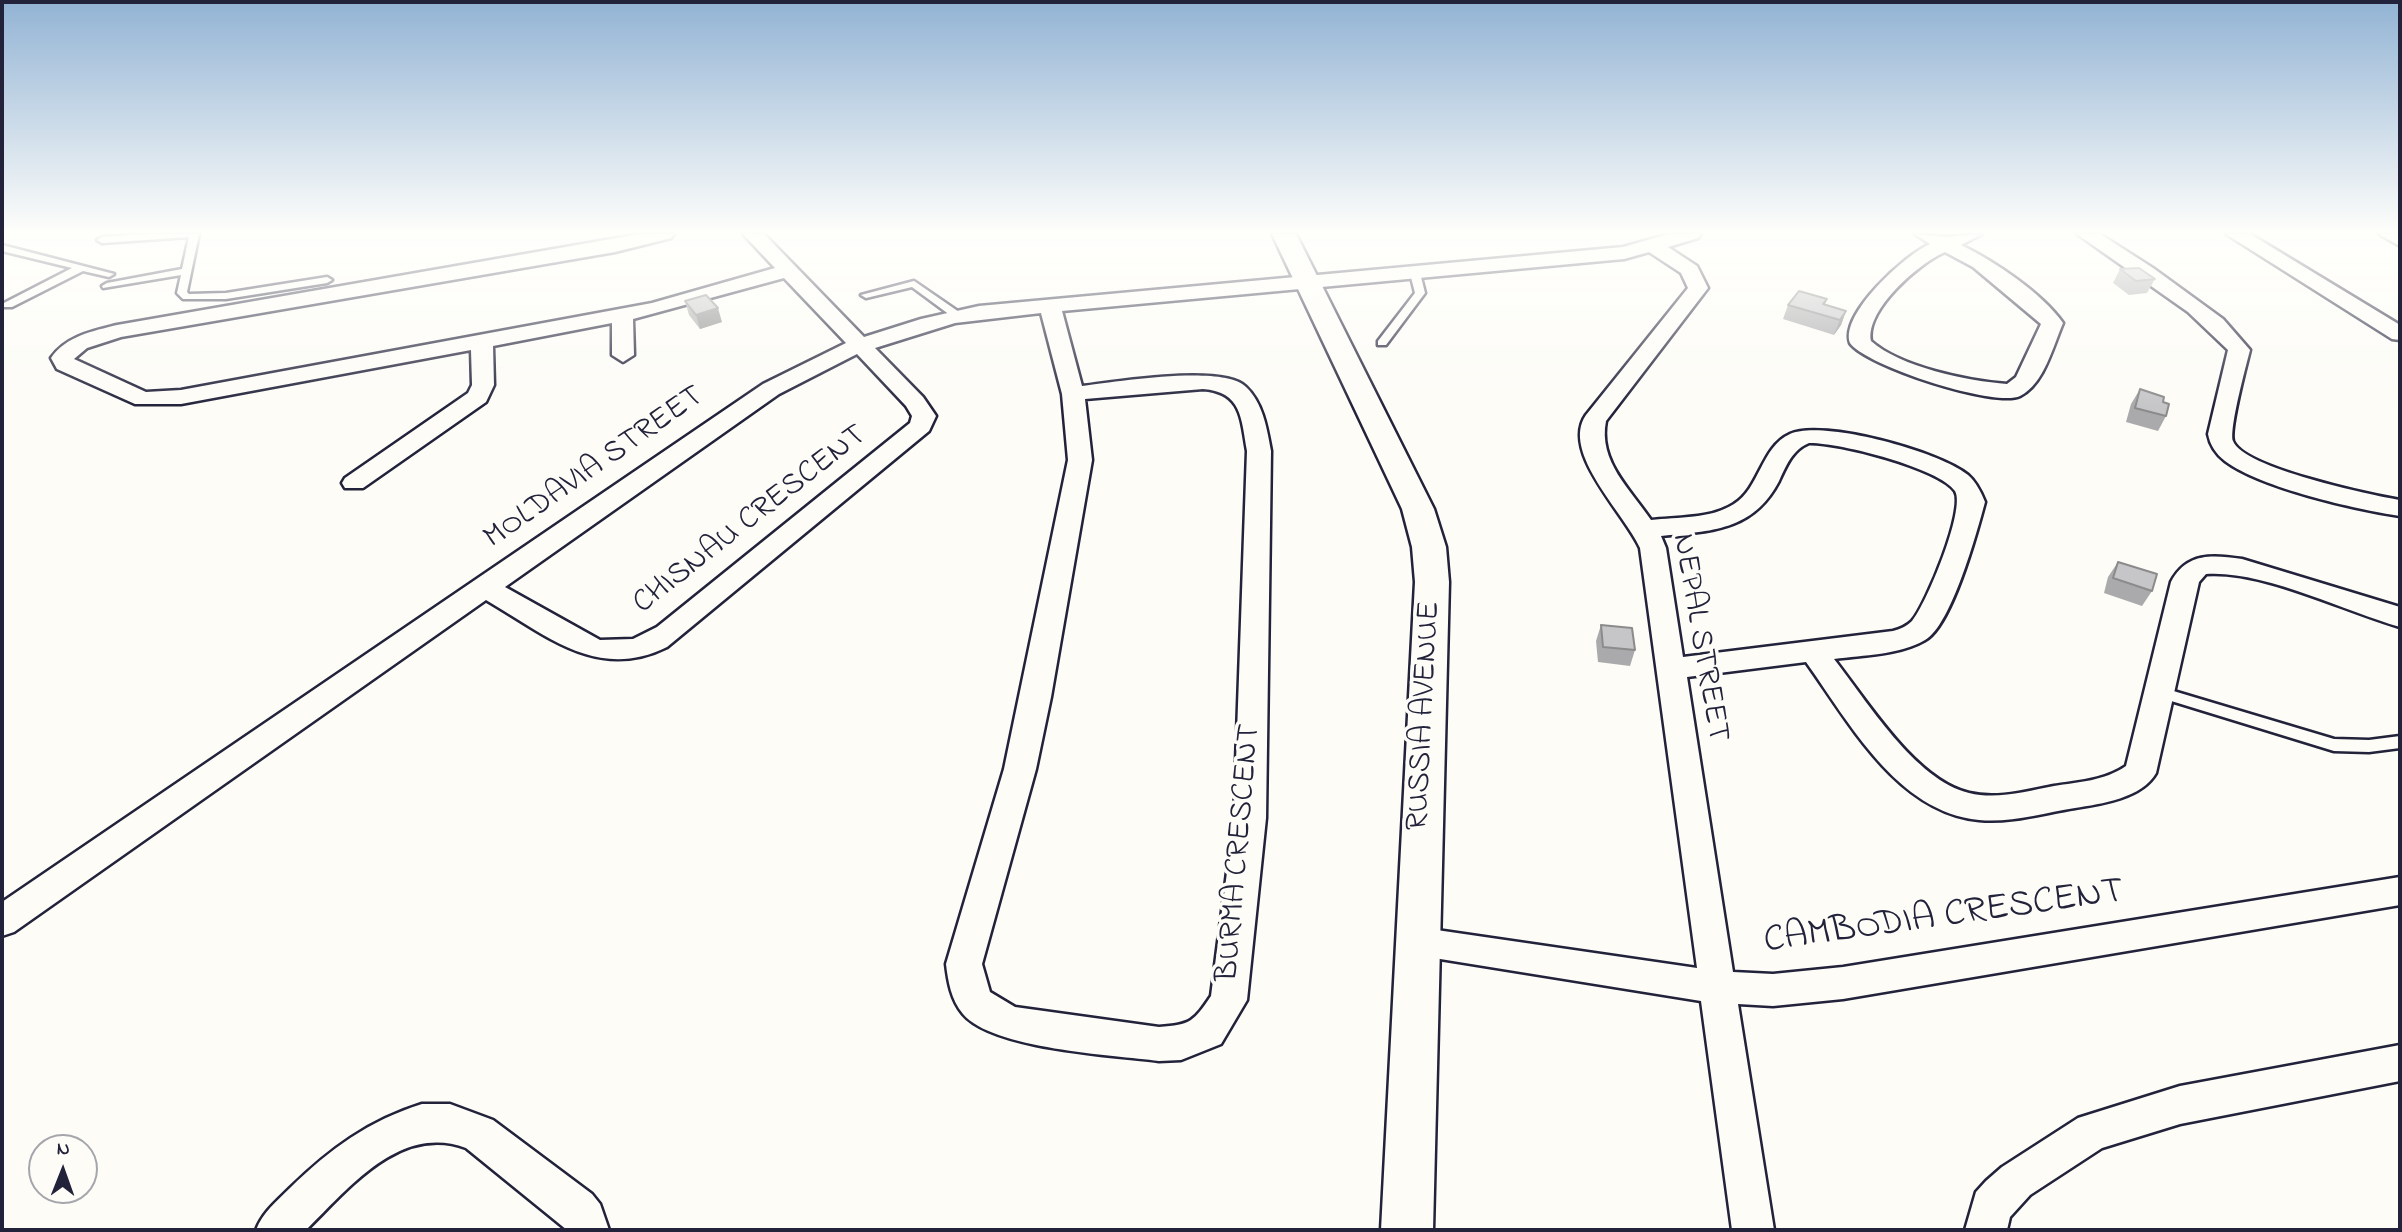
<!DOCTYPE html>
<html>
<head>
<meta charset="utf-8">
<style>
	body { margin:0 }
	#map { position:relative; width:2402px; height:1232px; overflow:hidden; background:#fdfcf7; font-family:"Indie Flower",sans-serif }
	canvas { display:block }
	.frame { position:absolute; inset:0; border:4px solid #22223b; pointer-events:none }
	.north { position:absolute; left:28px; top:1134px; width:70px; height:70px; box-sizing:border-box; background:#fdfcf7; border:2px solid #a5a5ac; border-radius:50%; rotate:1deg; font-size:19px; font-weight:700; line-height:28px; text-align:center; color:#22223b }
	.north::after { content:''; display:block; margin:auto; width:24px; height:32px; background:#22223b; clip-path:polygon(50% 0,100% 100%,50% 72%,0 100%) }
</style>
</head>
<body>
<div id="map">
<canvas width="2402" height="1232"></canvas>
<div class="frame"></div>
<div class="north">N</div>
</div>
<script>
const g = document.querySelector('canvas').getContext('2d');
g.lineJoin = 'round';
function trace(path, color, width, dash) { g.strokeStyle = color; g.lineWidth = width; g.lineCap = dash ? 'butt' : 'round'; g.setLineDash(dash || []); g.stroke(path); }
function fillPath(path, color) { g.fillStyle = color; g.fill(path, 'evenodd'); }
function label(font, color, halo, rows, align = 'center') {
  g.font = font + ' "Indie Flower",sans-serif'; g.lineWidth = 7; g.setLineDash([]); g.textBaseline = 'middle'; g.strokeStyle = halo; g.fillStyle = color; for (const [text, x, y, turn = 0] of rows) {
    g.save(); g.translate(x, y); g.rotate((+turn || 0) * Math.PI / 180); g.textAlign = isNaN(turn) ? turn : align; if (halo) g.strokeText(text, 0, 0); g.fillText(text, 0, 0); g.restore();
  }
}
const service = new Path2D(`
	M146,234H199L187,292L189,294L226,293L327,277L332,280L327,283L226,299H183L177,293L181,275L103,288L102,286L107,283L182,269L189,237L102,243L97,240L102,237Z
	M2,245L114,274L109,277L83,271L12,307H4V303L72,268L2,251Z
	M1415,270L1420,273L1425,293L1386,345H1378V341L1415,293L1410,273Z
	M914,281L962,314V318H954L912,287L866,298L861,295Z
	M2160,687L2334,739L2369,740L2400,736V748L2369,752L2334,751L2155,696L2153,692L2155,688Z`);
const minor = new Path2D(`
	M640,234H674L671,238L615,252L121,337L87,348L74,359L146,392L181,390L652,303L775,268L743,234H764L864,337L921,319L979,306L1623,247L1669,234H1701L1698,238L1668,247L1697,266L1708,288L1606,421C1598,461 1630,489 1651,520C1678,517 1711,519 1734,504C1760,488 1761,447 1790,434C1822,419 1941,452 1968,475C1976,482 1981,492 1985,502C1977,532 1951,626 1925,640C1899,655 1864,655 1834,659C1867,701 1915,780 1969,793C1997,800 2027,791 2054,786C2079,782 2104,781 2126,766L2171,582C2187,552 2212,555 2242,559L2400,607V627C2344,611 2263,570 2206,574L2199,582L2156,773C2142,798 2101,804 2075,808C2043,813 2011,823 1979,820C1897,812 1849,722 1806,662L1687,677L1733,972L1773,974L1843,967L2400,877V905L1843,999L1773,1006L1738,1004L1774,1230H1732L1701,1001L1403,953L1398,942L1403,931L1416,927L1697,968L1640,548C1625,514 1560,452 1586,415L1688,288L1681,273L1649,252L1624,259L1062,311L1082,386C1115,382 1224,364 1246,387C1263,403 1267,429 1271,451L1266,818L1247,1000L1221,1044L1181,1060L1159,1061C1113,1055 992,1049 963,1014C951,1000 948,981 946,964L1004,769L1068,460L1062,394L1041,313L955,323L875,348L923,397L936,416L929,431L667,647C597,682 545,634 486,600L14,932L2,936V902L763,384L846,343L784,278L633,319L634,355L623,362L612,355V323L493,346L494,385L486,402L363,488H345L342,483L345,478L468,393L472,385L471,350L181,404H135L57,369L51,358C66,336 93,331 117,325ZM857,354L906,406L912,416L910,423L657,627L633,639L600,640L505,587L779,394ZM1203,389C1242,392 1241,418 1247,451L1234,818L1211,996C1194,1021 1191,1025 1159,1027L1015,1007L990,992L982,964L1036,769L1051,697L1092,460L1085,399ZM1809,443C1837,442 1940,468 1955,491C1966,509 1926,605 1912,621C1906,627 1900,629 1893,631L1683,657L1666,548L1661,536C1711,531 1753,531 1779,481C1786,466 1792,450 1809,443Z
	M1915,234L1946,237L1982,234L1961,245C1994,261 2042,293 2063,323C2053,346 2044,384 2020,396C1996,408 1866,366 1850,343C1840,314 1905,255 1930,244ZM1945,252L1973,267L2041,324L2016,377L2007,384C1968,381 1900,367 1871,341C1865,310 1919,263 1945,252Z
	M2077,234H2100L2153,268L2223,319L2250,350C2246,366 2229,429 2233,441C2243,468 2371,495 2400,500V516C2355,509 2261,488 2225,461C2216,454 2210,445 2208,434L2228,350L2188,312Z
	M2226,234H2250L2400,325V340L2392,339Z
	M2379,234H2400V246Z
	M2400,1045V1081L2180,1124L2102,1148L2030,1195L2010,1217L2007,1230H1965L1976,1192L1986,1181L2002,1167L2078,1118L2180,1086Z
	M422,1104H450L493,1120L592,1194L600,1204L609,1230H567L466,1148C400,1123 348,1189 306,1230H256C263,1212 276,1202 290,1188C330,1149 368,1121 422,1104Z`);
const tertiary = new Path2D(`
	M1272,234H1296L1434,509L1446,547L1449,582L1433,1230H1381L1415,582L1412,547L1402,509Z`);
trace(service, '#22223b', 5);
trace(minor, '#22223b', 5);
trace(tertiary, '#22223b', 5);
fillPath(service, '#fdfcf7');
fillPath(minor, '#fdfcf7');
fillPath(tertiary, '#fdfcf7');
fillPath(new Path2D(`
	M2120,269L2155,279L2147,293L2129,295L2113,283Z
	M1827,299L1825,305L1846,311L1841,325L1834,335L1783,319L1788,305Z
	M685,301L722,322L700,329L689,315Z
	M2140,389L2163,402L2166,416L2158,431L2126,422L2131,404Z
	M2118,562L2152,591L2142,606L2104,593L2108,577Z
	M1601,625L1635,650L1630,666L1598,662L1596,641Z`), '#aaaaac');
fillPath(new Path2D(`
	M718,308L722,322L700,329L696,315Z
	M1846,311L1841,325L1834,335L1840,320Z`), '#8b8b8c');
const building = new Path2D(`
	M2139,268L2155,279L2136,281L2120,269Z
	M1799,291L1827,299L1823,304L1846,311L1840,320L1788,305Z
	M706,295L718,308L696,315L685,301Z
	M2140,389L2164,397L2163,402L2169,404L2166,416L2135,408Z
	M2118,562L2157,574L2152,591L2113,578Z
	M1601,625L1632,628L1635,650L1603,647Z`);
fillPath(building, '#c6c6c8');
trace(building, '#8b8b8c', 2);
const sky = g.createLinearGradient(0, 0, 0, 407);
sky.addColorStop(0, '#92b3d4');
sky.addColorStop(0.57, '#fefefb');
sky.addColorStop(1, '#fefefb00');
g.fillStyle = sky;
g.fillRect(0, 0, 2402, 407);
label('32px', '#22223b', '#fdfcf7', [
	["MOLDAVIA STREET",595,469,-35],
	["CHISNAU CRESCENT",751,521,-38],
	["NEPAL STREET",1698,638,80],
	["RUSSIA AVENUE",1426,716,-87],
	["BURMA CRESCENT",1241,853,-85]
]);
label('38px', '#22223b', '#fdfcf7', [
	["CAMBODIA CRESCENT",1944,919,-8]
]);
</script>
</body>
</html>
